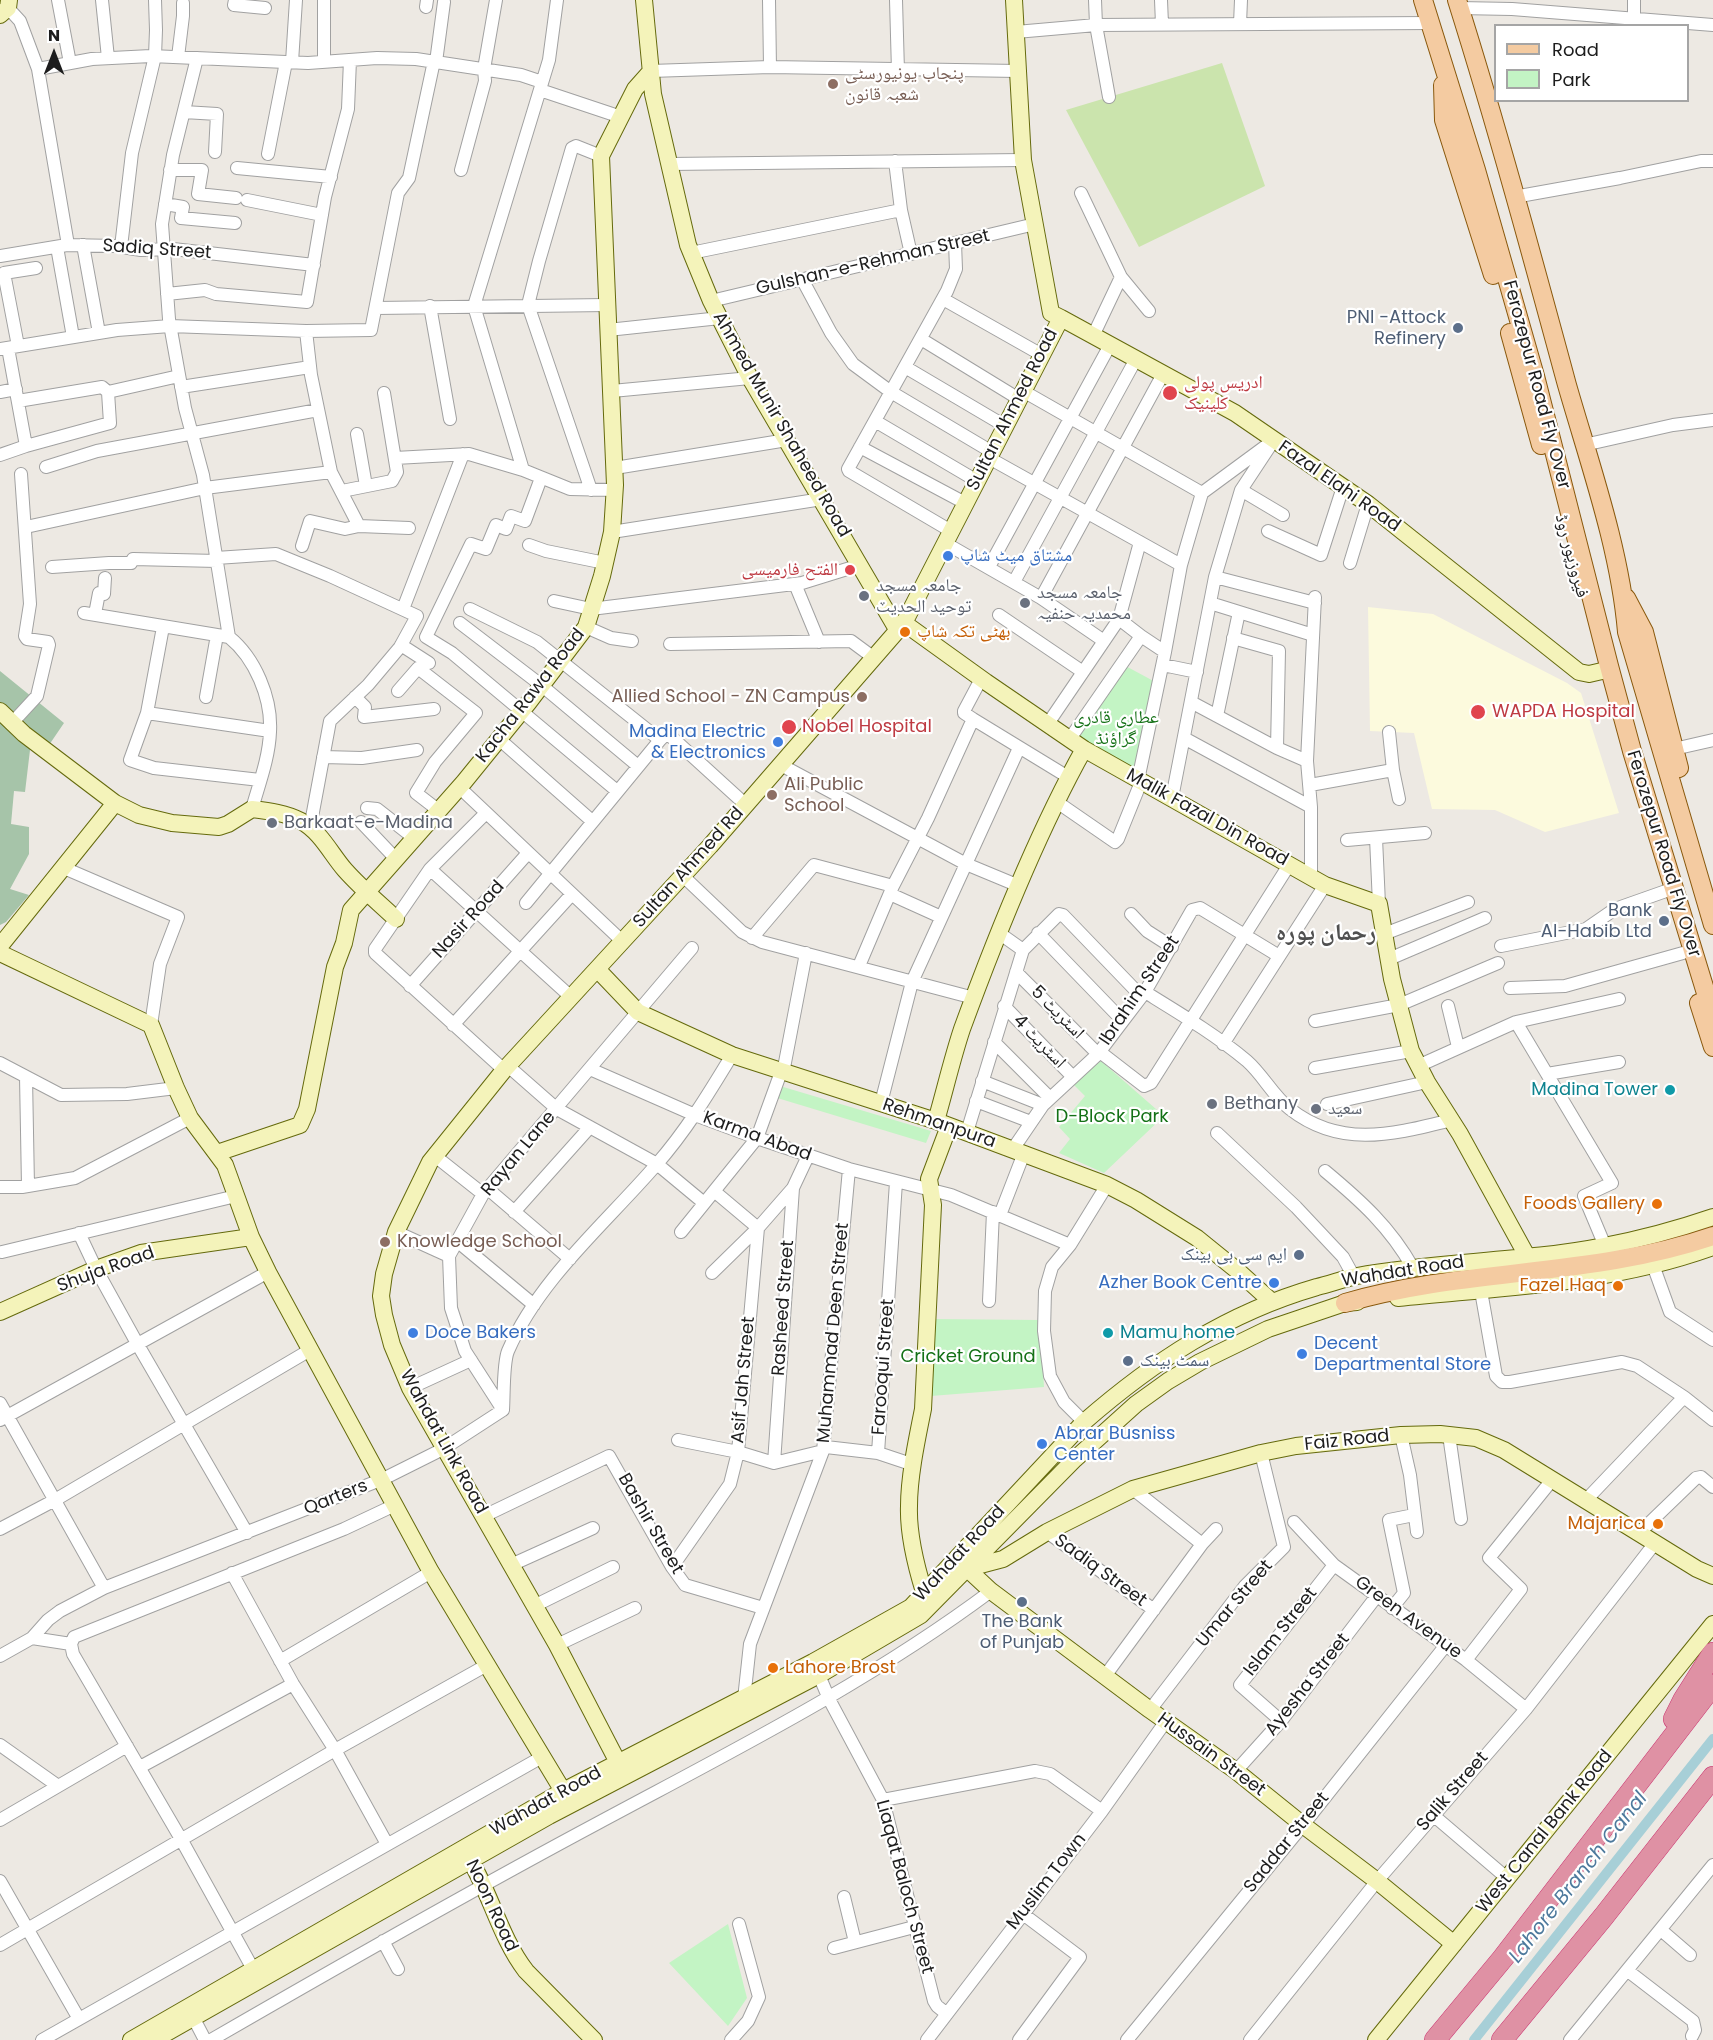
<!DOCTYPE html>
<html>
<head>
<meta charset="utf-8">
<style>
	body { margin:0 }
	#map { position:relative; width:1713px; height:2040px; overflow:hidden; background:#ede9e3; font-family:Poppins,sans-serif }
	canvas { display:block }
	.legend { position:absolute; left:1494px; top:24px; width:195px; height:78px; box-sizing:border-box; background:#fff; border:2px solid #a5a5a5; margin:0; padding:8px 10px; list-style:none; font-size:18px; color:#1d1d1d }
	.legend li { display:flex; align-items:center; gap:12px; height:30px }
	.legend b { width:30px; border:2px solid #a5a5a5 }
	.north { position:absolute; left:24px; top:24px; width:60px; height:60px; -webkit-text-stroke:4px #fff; paint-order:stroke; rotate:0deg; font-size:16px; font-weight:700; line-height:24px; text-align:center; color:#1d1d1d }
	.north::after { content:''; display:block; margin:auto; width:21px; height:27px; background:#1d1d1d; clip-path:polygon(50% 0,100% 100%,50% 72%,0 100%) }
</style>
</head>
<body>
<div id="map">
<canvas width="1713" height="2040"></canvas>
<ul class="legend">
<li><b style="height:8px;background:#f4cba1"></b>Road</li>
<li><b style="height:16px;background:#c3f4c4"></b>Park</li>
</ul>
<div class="north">N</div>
</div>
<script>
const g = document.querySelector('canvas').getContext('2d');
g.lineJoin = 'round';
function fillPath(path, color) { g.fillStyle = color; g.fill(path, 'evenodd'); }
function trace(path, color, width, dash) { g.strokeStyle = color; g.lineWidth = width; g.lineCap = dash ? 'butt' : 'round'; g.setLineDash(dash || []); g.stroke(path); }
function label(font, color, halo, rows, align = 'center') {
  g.font = font + ' Poppins,"Noto Naskh Arabic",sans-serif'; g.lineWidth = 4.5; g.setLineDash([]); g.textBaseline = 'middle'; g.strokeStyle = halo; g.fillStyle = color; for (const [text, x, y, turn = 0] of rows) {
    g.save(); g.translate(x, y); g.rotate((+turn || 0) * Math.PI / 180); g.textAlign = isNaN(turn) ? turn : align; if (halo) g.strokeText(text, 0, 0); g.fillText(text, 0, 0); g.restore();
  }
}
fillPath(new Path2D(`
	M1368,607L1433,614L1567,683L1581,693L1619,813L1545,832L1495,810L1432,809L1414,733L1370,731Z`), '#fcfadd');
fillPath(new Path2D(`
	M1222,63L1265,186L1139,247L1066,110Z`), '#cbe4ad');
fillPath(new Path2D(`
	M0,671L64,723L47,748L30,750L25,792L14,791L11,824L29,827V854L10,889L29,895L6,922L0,925Z`), '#a6c4a9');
fillPath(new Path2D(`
	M1122,664L1159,684L1138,780L1069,740Z
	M1101,1061L1164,1116L1104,1173L1059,1153L1070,1139L1059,1127L1085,1096L1072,1083Z
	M780,1086L931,1131L926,1143L774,1097Z
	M930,1319L1040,1320L1044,1387L931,1396Z
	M728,1924L747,1998L728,2026L669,1963Z`), '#c3f4c4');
trace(new Path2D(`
	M1474,2040L1713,1739`), '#a7cfd7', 10);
const street = new Path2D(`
	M58,0L70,63
	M102,0L108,58
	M235,0L234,5L265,8
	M769,0L770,67
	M896,0L898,71
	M1095,0L1096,25L1109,97
	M1161,0L1162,24
	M426,7L427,0
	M8,8L20,21L38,69L68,245
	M1459,8L1512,9L1713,25
	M1634,19V0
	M1240,24L1241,0
	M1016,32L1096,25L1431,23
	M178,57L183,16V3
	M197,58L173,155L162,224L169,319L185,408L203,475L229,637
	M292,62L296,0
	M324,62V0
	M436,62L444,2
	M38,69L92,59L151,56L308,63L377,58L416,59L521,75L542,82
	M651,71L770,67L1018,71
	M540,90L621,117
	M184,112L217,114L215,152
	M268,154L286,62
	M895,161L901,210L911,254
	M669,164L1023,160
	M237,168L331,177
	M170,170H202L198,194L236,198
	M461,170L485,81L484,69L496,0
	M1081,193L1121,277L1149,311
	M1514,197L1620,178L1701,161H1713
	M247,200L322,215
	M165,204L183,207L181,218L235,223
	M83,245L99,333
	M57,247L73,337
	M121,247L132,153L155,56L156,30L155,0
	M691,253L901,210
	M0,256L67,245L116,246L141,250L173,249L314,265
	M802,279L831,333L853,364L891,392L992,452
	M167,294L205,290L216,294L307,302L325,197L348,109L350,60
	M943,299L1042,355
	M711,301L1035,224
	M430,306L450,419
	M376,308L607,305
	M608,330L720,318
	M306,331L311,375L331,472L359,526L409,528
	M1093,336L1121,277
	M921,339L1019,399
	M18,346L4,273L36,268
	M0,349L117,330L170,326L306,331L371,330L398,193L409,178L434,61
	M905,367L1005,426
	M181,387L310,367
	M612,391L750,378
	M1023,391L1202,493
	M0,392L16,389
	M18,401L102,387L108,392
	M875,421L977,481
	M357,434L366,486
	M1584,445L1673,425L1713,420
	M26,446L110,423L108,392L179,376
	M860,447L965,503
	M0,455L26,446L8,348
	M395,458L469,454L523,470L570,489L615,490
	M989,458L1181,565
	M46,467L97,451L318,410
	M615,468L787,440
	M523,470L474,306L549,60L557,0
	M541,478L525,521L511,516L506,529L496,525L486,549L471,544L426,637L452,653L617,791
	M591,490L528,305L539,261L572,148L576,146L601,156
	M1241,490L1283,515
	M342,491L392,481L397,472L384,393
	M26,527L205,488L331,472
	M951,531L849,471L848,469L947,291L956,269L955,243
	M1268,531L1321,555L1343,487
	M612,532L822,499
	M945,543L1041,598L1104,641
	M529,545L546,551L605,563
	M302,546L310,521L345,529L359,526
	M216,558L276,554L330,576L417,616L400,647L368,685L330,721L310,828
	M1350,563L1368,504
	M52,567L109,563H131L133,559L217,561
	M989,567L1110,345
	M1215,577L1315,603
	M1014,582L1136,359
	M795,584L819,642
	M1041,598L1163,374
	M554,601L591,609L802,583L860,565
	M1210,603L1313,635
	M403,609L463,454
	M470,609L537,642L660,740L667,733L746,805
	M84,613L229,637C255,658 272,698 270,732C269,758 259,784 252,809
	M95,614L99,593L104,594L105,578
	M999,615L1083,672
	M1119,619L1141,636
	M460,623L541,685L638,766
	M163,627L147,713L130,760L154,768L260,780
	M586,627L611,638L632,641
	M1233,638L1279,651L1277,748
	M670,644L851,641L874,658
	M401,645L429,663
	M1163,665L1197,672
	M398,691L418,668L476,713L435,762L416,793L438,810
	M206,697L217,635
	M355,697L365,707L364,717L434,709
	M1191,702L1277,748L1307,761
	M147,713L270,731
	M1217,716L1239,612
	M973,719L964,713V711L981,679
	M12,723L37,696L49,645L48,642L27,639L25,636L30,604L21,474
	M1047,725L1119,619L1140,542
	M1389,732L1393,770L1399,799
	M1184,738L1311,807
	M499,739L592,821
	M1069,740L1141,636L1165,652L1181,565L1202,493L1274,440L1241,490L1215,577L1172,798
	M1674,749L1713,740
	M323,757L362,758L417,750
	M781,765L966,864L1019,886
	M1138,780L1165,652
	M1310,785L1393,770
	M459,787L622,941
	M1057,802L1115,842L1118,839L1141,782
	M367,808L377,809L414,838
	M486,813L430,869L375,949V953L504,1070
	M361,822L396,859
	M1376,838L1379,904
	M1347,840L1425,833
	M64,868L178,917L160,964L151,1025
	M430,869L571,997
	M683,876L742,932L762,942L974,998
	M1311,877V807L1307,761L1315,597
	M890,894L941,917
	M526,903L660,740
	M1131,914L1147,931L1172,947
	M999,933L1023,950
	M1038,933L1123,1021
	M1384,934L1468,902
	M752,938L814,865L893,886
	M1501,946L1586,929L1615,909L1666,891
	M1389,959L1485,918
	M859,966L893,886L928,818L973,719L1068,777
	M1016,972L1098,1054
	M410,986L528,853
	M1510,988L1565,986L1683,953
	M1145,992C1179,1013 1216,1035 1247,1061C1263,1075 1273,1096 1290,1109C1341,1149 1394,1134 1452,1120
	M1004,1006L1073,1077
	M1448,1006L1458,1047
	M1315,1021L1399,1005L1498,963
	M1516,1022L1619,999
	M453,1025L572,894
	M994,1042L1050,1098
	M1223,1044L1325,885
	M1100,1052L1144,1086L1151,1083L1289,865
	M0,1063L61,1095L127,1094L176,1088
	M508,1066L557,1109L657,1164L704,1203
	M1418,1066L1516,1022L1612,1183L1584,1196L1605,1246
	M1315,1068L1411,1051
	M590,1069L695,1115L757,1138L849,1169L951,1195L1070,1245
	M783,1073L806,953
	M1547,1074L1619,1062
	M26,1077L28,1186
	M982,1081L1043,1105
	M976,1101L1031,1122
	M881,1103L912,982L1019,748
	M1327,1104L1427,1082
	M967,1132L1023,950L1059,914L1063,915L1141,996
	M1217,1133L1296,1207L1343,1257L1354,1277
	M1013,1149L1043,1105L1098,1054L1123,1021L1145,992L1192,910L1200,908L1279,956
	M435,1156L483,1194
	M1325,1171C1361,1201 1390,1227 1413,1268
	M0,1187H22L75,1178L190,1118
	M488,1189L570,1259
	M514,1212L590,1127
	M1000,1215L1024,1153
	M396,1232L449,1256
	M681,1232L757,1138L781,1072
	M79,1233L96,1269L138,1345L247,1533
	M457,1241L534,1305
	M2,1252L236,1196
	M1653,1265L1670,1312L1713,1340
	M712,1273L758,1228L714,1191
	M1481,1291L1496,1376L1502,1382H1510L1622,1362L1637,1366L1684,1397L1713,1420
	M989,1301L993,1212
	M410,1388L471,1360
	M0,1403L104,1588
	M503,1410L465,1351L451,1308L449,1256L483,1194L692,948
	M0,1420L268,1272
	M1084,1422L1064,1402L1050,1376L1044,1331L1045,1291L1052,1267L1070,1245L1107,1185
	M1401,1435L1410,1475L1417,1532
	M1449,1435L1461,1519
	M678,1440L738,1452L774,1463L823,1451L826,1447L878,1453L896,1182
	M878,1453L914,1465
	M774,1463L793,1188L808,1156
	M1133,1489L1202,1544
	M1586,1500L1684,1397
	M484,1516L609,1456L672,1567L685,1585L763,1608
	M1294,1522L1334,1565L1466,1660L1526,1709
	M0,1529L55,1500L310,1350
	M1047,1532L1154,1610
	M1639,1533L1696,1478L1701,1477L1713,1487
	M511,1565L593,1528
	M672,1567L730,1484L738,1452L758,1228L793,1188
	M232,1573L293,1684L335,1750L387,1844
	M534,1606L613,1567
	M1392,1608L1404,1593L1389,1520L1414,1515
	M32,1638L71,1644
	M557,1645L635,1608
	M0,1656L32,1638L48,1620L60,1611L104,1588L383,1479L443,1449L503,1410C504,1396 503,1363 508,1351C539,1279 606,1223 656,1165C686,1131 709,1093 732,1055
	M1466,1660L1521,1589L1489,1558L1552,1480
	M280,1661L431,1572
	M816,1668L829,1699L883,1800L934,2001L937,2006L947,2014
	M1105,1676L1202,1544L1216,1529
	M744,1699L750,1644L823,1451L849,1169
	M1150,1710L1245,1586L1284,1547L1261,1453
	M1281,1721L1240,1685L1334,1565
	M0,1745L58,1786
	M140,1767L293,1684
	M1236,1771L1281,1721L1376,1597
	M883,1800L1035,1771L1050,1774L1102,1811
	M1433,1815L1508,1879
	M0,1820L127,1746
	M0,1881L79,2019
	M844,1897L855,1942
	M1661,1930L1690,1955
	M383,1941L398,1969
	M0,1945L335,1750L487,1665
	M834,1948L914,1927
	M253,1969L181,1839L73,1654L71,1644L74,1637L344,1529L395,1505
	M1628,1971L1693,2021L1695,2030L1692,2036
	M193,2017L205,2040
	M42,2040L542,1757
	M211,2040C339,1966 467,1893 598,1823C732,1751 868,1683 991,1591
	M731,2040L748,2021L759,1997L739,1924
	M927,2040L1102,1811L1166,1721
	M1019,2040L1080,1957L1023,1914
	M1127,2040L1303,1825L1446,1645
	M1250,2040L1377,1881L1526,1709L1655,1543
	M1570,2040L1713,1865`);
const secondary = new Path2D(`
	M644,0L653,94L688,245L711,301L750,378L898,631
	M0,15L8,8L9,0
	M1061,318L1235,413L1343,487L1368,504L1579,672L1589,674L1602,671
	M904,623L986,682L1084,749L1325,885L1379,904L1392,979L1411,1051L1427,1082L1460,1134L1527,1256
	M0,711L24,734L115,803L139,815L172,823L219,827L228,824L252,809C269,811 286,813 301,821C321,832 331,854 345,870C361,888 379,903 396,919
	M0,946L115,803
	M0,953L151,1025L176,1088L190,1118L225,1165L251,1237L268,1272L431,1572L563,1791
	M597,969L638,1012L732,1055L936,1121L1107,1185L1136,1200L1197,1238L1239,1272L1271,1301
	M936,1121C945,1090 952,1059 962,1029C996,936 1036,835 1084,749
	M217,1153L300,1125L307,1109L335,967L344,943L351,910L464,782L529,702L586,627L602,576L612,532L615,485L601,156L635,89L651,71
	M1398,1298C1504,1287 1611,1284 1713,1247
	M0,1312L96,1269L141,1253L251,1237
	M961,1563L991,1591L1150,1710L1236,1771L1303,1825L1377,1881L1454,1944
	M969,1568L1003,1559L1047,1532L1133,1489L1261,1453L1296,1446L1401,1435L1440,1434L1476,1438L1504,1450L1655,1543L1697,1569L1713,1576
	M924,1592C916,1566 908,1533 909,1506C909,1476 917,1439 923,1409L933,1205L929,1179L949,1126
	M625,1776L557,1645L410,1388L392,1345L384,1315L381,1296L384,1274L396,1232L430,1162L504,1070L710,846L904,623L1061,318L1051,313L1023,160L1014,0
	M466,1853C490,1890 499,1936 526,1971L594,2040
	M131,2040L563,1791L813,1662L911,1607L1084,1422C1154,1361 1227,1313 1317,1287C1330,1284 1343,1279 1357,1276C1438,1261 1522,1262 1604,1246C1641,1239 1678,1229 1713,1217
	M154,2040L549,1816L819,1675L921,1615L1075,1459L1136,1404L1168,1381L1200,1362L1268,1329L1345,1303L1357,1302
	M1376,2040L1713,1624`);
const primary = new Path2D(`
	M1423,0L1476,170L1535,376L1609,666L1632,751L1713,1016
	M1457,0C1497,127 1532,256 1567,385C1590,465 1620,549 1627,632L1713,925
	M1443,85L1444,120L1493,275
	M1510,333L1541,445
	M1626,598L1644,632L1679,768
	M1699,1003L1713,1047
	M1345,1303C1465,1268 1594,1277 1713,1236`);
const highway = new Path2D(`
	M1674,1719L1684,1699L1713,1653
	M1435,2040L1503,1958L1713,1685
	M1502,2040L1604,1916L1713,1777`);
trace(street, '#a1a1a1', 14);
trace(secondary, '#656a0d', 18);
trace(primary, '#89580c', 20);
trace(highway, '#c9326f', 22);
trace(street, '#fff', 12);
trace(secondary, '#f4f3ba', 16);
trace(primary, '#f4cba1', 18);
trace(highway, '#df91a4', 21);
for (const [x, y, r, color] of [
	[833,84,6,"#8d6e63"],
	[1458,328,6,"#5c6f8a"],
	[1170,393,8,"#e0444e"],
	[948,556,6,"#3f7fe0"],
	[850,570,6,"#e0444e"],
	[864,596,6,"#6b7280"],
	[1025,603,6,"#6b7280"],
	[905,632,6,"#e8710a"],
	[862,697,6,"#8d6e63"],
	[1478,712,8,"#e0444e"],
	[789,727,8,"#e0444e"],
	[778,742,6,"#3f7fe0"],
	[772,795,6,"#8d6e63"],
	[272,823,6,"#6b7280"],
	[1664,921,6,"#5c6f8a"],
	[1670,1090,6,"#0f9aa8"],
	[1212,1104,6,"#6b7280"],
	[1316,1109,6,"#6b7280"],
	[1657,1204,6,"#e8710a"],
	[385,1242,6,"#8d6e63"],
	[1299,1255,6,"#5c6f8a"],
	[1274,1283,6,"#3f7fe0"],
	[1618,1286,6,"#e8710a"],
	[413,1333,6,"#3f7fe0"],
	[1108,1333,6,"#0f9aa8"],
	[1302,1354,6,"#3f7fe0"],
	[1128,1361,6,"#5c6f8a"],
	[1042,1444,6,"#3f7fe0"],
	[1658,1524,6,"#e8710a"],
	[1022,1602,6,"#5c6f8a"],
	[773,1668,6,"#e8710a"]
]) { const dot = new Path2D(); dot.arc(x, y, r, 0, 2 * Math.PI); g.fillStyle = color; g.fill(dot); trace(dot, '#fff', 2); }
label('18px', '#785e54', '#fff', [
	["پنجاب یونیورسٹی",845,74],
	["شعبہ قانون",845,95],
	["Allied School - ZN Campus",850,697,"right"],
	["Ali Public",784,785],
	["School",784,806],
	["Knowledge School",397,1242]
], 'left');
label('18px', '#1d1d1d', '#fff', [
	["Sadiq Street",157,250,4],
	["Gulshan-e-Rehman Street",873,263,-13],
	["Ferozepur Road Fly Over",1536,385,75],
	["Sultan Ahmed Road",1013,410,-63],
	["Ahmed Munir Shaheed Road",781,425,60],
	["Fazal Elahi Road",1339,487,35],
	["فیروزپور روڈ",1571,556,75],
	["Kacha Rawa Road",531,696,-52],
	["Malik Fazal Din Road",1207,818,29],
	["Ferozepur Road Fly Over",1663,854,73],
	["Sultan Ahmed Rd",689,868,-48],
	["Nasir Road",469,920,-48],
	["Ibrahim Street",1140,991,-56],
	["اسٹریٹ 5",1057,1013,45],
	["اسٹریٹ 4",1039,1042,46],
	["Rehmanpura",939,1124,19],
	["Karma Abad",757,1137,20],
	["Rayan Lane",519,1154,-50],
	["Shuja Road",106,1270,-20],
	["Wahdat Road",1403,1272,-9],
	["Rasheed Street",784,1308,-86],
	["Muhammad Deen Street",834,1333,-85],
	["Farooqui Street",884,1367,-86],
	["Asif Jah Street",744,1380,-85],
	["Faiz Road",1347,1441,-6],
	["Wahdat Link Road",443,1442,61],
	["Qarters",336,1498,-22],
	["Bashir Street",650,1524,60],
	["Wahdat Road",960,1554,-47],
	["Sadiq Street",1100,1571,36],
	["Umar Street",1235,1604,-50],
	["Green Avenue",1408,1618,36],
	["Islam Street",1281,1632,-52],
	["Ayesha Street",1308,1685,-52],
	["Hussain Street",1211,1755,36],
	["Salik Street",1453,1792,-49],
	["Wahdat Road",546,1802,-29],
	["West Canal Bank Road",1545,1832,-51],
	["Saddar Street",1287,1843,-51],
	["Muslim Town",1047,1882,-52],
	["Liaqat Baloch Street",904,1887,75],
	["Noon Road",491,1906,65]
]);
label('18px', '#4e5e75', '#fff', [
	["PNI -Attock",1446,318],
	["Refinery",1446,339],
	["Bank",1652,911],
	["Al-Habib Ltd",1652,932],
	["ایم سی بی بینک",1287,1255],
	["سمٹ بینک",1140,1361,"left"],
	["The Bank",1022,1622,"center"],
	["of Punjab",1022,1643,"center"]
], 'right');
label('18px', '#be3a42', '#fff', [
	["ادریس پولی",1184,383],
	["کلینیک",1184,404],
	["الفتح فارمیسی",838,570,"right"],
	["WAPDA Hospital",1492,712],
	["Nobel Hospital",802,727]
], 'left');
label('18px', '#366cbe', '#fff', [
	["مشتاق میٹ شاپ",960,556],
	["Madina Electric",766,732,"right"],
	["& Electronics",766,753,"right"],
	["Azher Book Centre",1262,1283,"right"],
	["Doce Bakers",425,1333],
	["Decent",1314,1344],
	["Departmental Store",1314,1365],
	["Abrar Busniss",1054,1434],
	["Center",1054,1455]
], 'left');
label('18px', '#5b616d', '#fff', [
	["جامعہ مسجد",876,586],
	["توحید الحدیٽ",876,607],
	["جامعہ مسجد",1037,593],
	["محمدیہ حنفیہ",1037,614],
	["Barkaat-e-Madina",284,823],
	["Bethany",1224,1104],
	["سعید",1328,1109]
], 'left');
label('18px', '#c56008', '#fff', [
	["بھٹی تکہ شاپ",917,632,"left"],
	["Foods Gallery",1645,1204],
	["Fazel Haq",1606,1286],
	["Majarica",1646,1524],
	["Lahore Brost",785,1668,"left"]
], 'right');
label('18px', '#147116', '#fff', [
	["عطاری قادری",1116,718],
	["گراؤنڈ",1116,739],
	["D-Block Park",1112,1117],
	["Cricket Ground",968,1357]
]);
label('18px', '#0d838f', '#fff', [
	["Madina Tower",1658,1090],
	["Mamu home",1120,1333,"left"]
], 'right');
label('italic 20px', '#4e7a9d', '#fff', [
	["Lahore Branch Canal",1579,1878,-52]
]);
label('bold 24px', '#505050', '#fff', [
	["رحمان پورہ",1326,934]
]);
</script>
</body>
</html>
